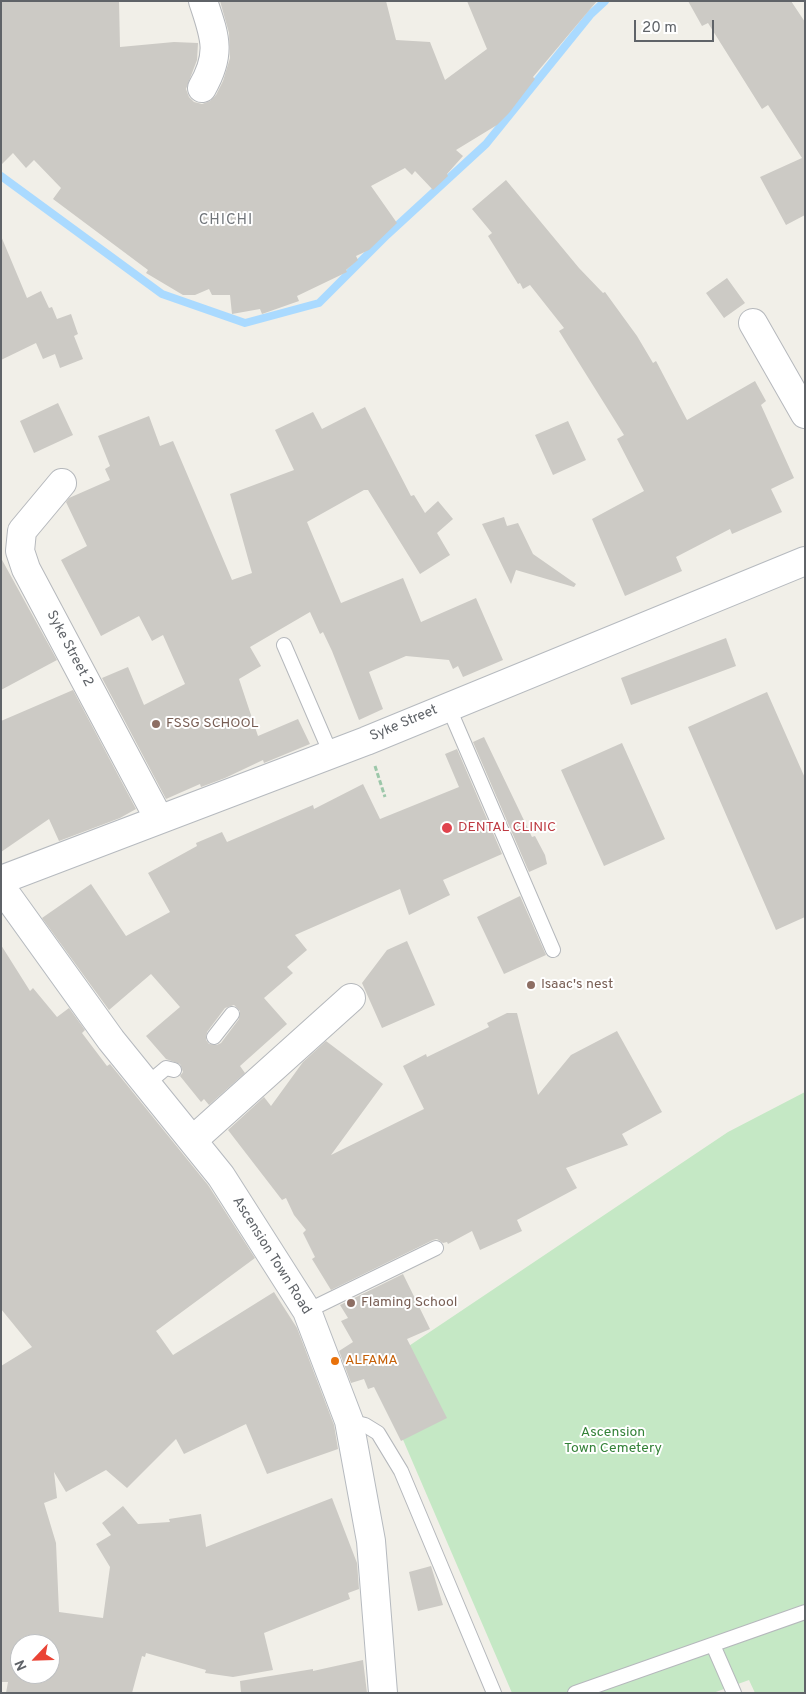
<!DOCTYPE html>
<html>
<head>
<meta charset="utf-8">
<style>
	body { margin:0 }
	#map { position:relative; width:806px; height:1694px; overflow:hidden; background:#f1efe8; font-family:Overpass,sans-serif }
	canvas { display:block }
	.frame { position:absolute; inset:0; border:2px solid #5f6368; pointer-events:none }
	.north { position:absolute; left:10px; top:1634px; width:50px; height:50px; box-sizing:border-box; background:#fff; border:1px solid #bfc1c3; border-radius:50%; rotate:246deg; font-size:14px; font-weight:700; line-height:20px; text-align:center; color:#5f6368 }
	.north::after { content:''; display:block; margin:auto; width:18px; height:22px; background:#ea4335; clip-path:polygon(50% 0,100% 100%,50% 72%,0 100%) }
	.scale { position:absolute; left:634px; top:20px; width:80px; height:22px; box-sizing:border-box; border:2px solid #5f6368; border-top:0; padding-left:6px; font-size:15px; line-height:18px; white-space:nowrap; color:#5f6368; -webkit-text-stroke:4px #fff; paint-order:stroke }
</style>
</head>
<body>
<div id="map">
<canvas width="806" height="1694"></canvas>
<div class="frame"></div>
<div class="north">N</div>
<div class="scale">20 m</div>
</div>
<script>
const g = document.querySelector('canvas').getContext('2d');
g.lineJoin = 'round';
function fillPath(path, color) { g.fillStyle = color; g.fill(path, 'evenodd'); }
function trace(path, color, width, dash) { g.strokeStyle = color; g.lineWidth = width; g.lineCap = dash ? 'butt' : 'round'; g.setLineDash(dash || []); g.stroke(path); }
function label(font, color, halo, rows, align = 'center') {
  g.font = font + ' Overpass,sans-serif'; g.lineWidth = 4; g.setLineDash([]); g.textBaseline = 'middle'; g.strokeStyle = halo; g.fillStyle = color; for (const [text, x, y, turn = 0] of rows) {
    g.save(); g.translate(x, y); g.rotate((+turn || 0) * Math.PI / 180); g.textAlign = isNaN(turn) ? turn : align; if (halo) g.strokeText(text, 0, 0); g.fillText(text, 0, 0); g.restore();
  }
}
fillPath(new Path2D(`
	M805,1092V1693H755L749,1680L713,1693H512L373,1370L728,1132Z`), '#c5e8c5');
trace(new Path2D(`
	M1,176L162,294L245,323L319,303L387,235L486,144L591,14L605,1`), '#aadaff', 8);
fillPath(new Path2D(`
	M1,1H119L120,47L174,42L198,43L197,60L186,89L189,97L194,102L202,104L210,101L216,95L223,81L230,58L229,33L220,1H386L396,40L430,42L445,80L487,49L467,1H597L533,77L535,79L509,113L497,125L456,150L463,156L447,174L448,176L433,190L415,171L412,175L405,168L371,186L397,223L369,250L356,256L358,260L346,270L347,272L297,296L299,301L262,314L260,309L232,314L230,295H212L209,289L195,295H183L146,273L148,270L53,199L61,188L34,160L26,168L13,153L1,165Z
	M688,1H791L805,22V215L786,225L760,177L802,158L768,105L762,109L708,23L702,26Z
	M506,180L579,268L603,293L605,292L637,336L653,363L656,361L687,420L755,381L766,401L761,405L794,478L771,489L782,512L732,534L730,529L676,557L682,571L625,596L592,519L644,491L617,439L624,435L559,331L564,328L530,285L523,289L520,283L518,284L488,236L492,233L472,209Z
	M1,236L27,298L41,291L49,308L52,307L57,319L71,314L78,334L74,336L83,359L60,368L55,354L43,359L36,343L1,360Z
	M727,278L745,303L724,318L706,293Z
	M58,403L73,435L34,453L20,421Z
	M365,407L411,496L414,495L425,513L438,501L453,519L437,533L450,555L420,574L368,490H364L307,522L341,603L403,578L421,622L476,598L503,660L463,677L458,666L453,669L449,660L406,656L369,672L383,709L359,720L332,651L323,632L320,634L310,612L250,647L261,666L239,679L258,736L298,719L310,744L264,763L263,760L225,778L201,787L200,784L166,799L102,678L128,667L144,705L185,684L163,635L152,641L139,616L101,636L61,560L87,546L66,502L69,498L110,480L105,469L110,466L98,436L149,416L160,446L173,441L232,580L252,573L230,494L294,470L275,430L313,412L322,429Z
	M568,421L586,460L553,475L535,435Z
	M504,517L507,526L518,523L533,554L576,584L574,587L516,570L511,584L482,524Z
	M1,558L57,660L1,690Z
	M726,638L736,666L631,705L621,678Z
	M73,690L136,809L120,818L59,841L49,819L1,852V721Z
	M767,692L805,778V917L776,930L688,727Z
	M484,737L532,837L535,836L545,855L547,864L529,872L473,742Z
	M622,743L665,839L604,866L561,770Z
	M457,749L502,854L443,880L450,895L409,915L400,889L295,935L307,950L287,967L293,973L264,998L287,1024L240,1066L245,1073L209,1105L204,1099L201,1102L180,1076L183,1072L180,1064L166,1059L146,1036L180,1007L151,974L109,1010L42,918L91,884L126,936L170,912L148,873L197,846L196,843L222,832L227,842L313,805L314,809L363,784L380,819L459,787L445,754ZM234,1005L240,1011L239,1019L221,1043L217,1045L209,1044L206,1040L207,1032L225,1008Z
	M520,896L546,955L504,974L477,917Z
	M407,941L435,1005L382,1028L362,983L387,950Z
	M1,945L30,991L33,988L57,1017L69,1008L85,1030L82,1033L107,1066L110,1064L208,1185L255,1258L156,1331L173,1355L274,1292L297,1328L334,1425L338,1449L267,1474L246,1424L184,1454L176,1439L127,1488L106,1470L66,1492L54,1472L57,1498L44,1503L56,1543L59,1612L103,1618L110,1567L96,1544L111,1535L102,1523L123,1506L138,1524L170,1522L169,1519L201,1514L206,1547L332,1498L357,1563L359,1589L348,1593L350,1599L264,1633L273,1670L233,1677L205,1673L206,1670L146,1653L145,1657L142,1656L132,1693H6L8,1682H1V1366L32,1347L1,1309ZM20,1644H50V1674H20Z
	M507,1013H517L538,1095L571,1055L617,1031L662,1112L622,1134L628,1145L566,1168L577,1188L517,1220L522,1231L480,1250L472,1231L448,1244L447,1242L443,1243L437,1239L433,1240L331,1290L312,1259L315,1257L303,1233L306,1230L294,1215L286,1198L282,1200L228,1130L264,1097L271,1106L303,1062L326,1041L383,1084L331,1155L424,1109L403,1066L426,1054L427,1057L489,1027L487,1023Z
	M403,1274L430,1329L407,1339L447,1418L401,1441L374,1387L368,1389L364,1379L351,1383L339,1351L353,1342L341,1321L348,1318L340,1305Z
	M431,1566L443,1605L418,1611L409,1572Z
	M363,1660L367,1693H241L240,1681L313,1669V1671Z`), '#cccac5');
const lane = new Path2D(`
	M284,645L331,754
	M448,706L553,950
	M214,1037L232,1014
	M147,1084L166,1068L174,1070
	M307,1311L436,1248
	M349,1421L365,1425L378,1433L401,1471L494,1693
	M713,1645L734,1693
	M575,1693L805,1612`);
const street = new Path2D(`
	M202,88C222,53 215,37 203,1
	M753,323L805,414
	M62,483L22,531L20,551L26,569L159,819
	M193,1140L351,998`);
const secondary = new Path2D(`
	M1,880L366,741L805,561
	M1,887L111,1040L221,1176L307,1311L349,1421L371,1541L383,1693`);
trace(lane, '#b5b8bc', 16);
trace(street, '#b5b8bc', 30);
trace(secondary, '#b6babf', 30);
trace(new Path2D(`
	M375,766L385,797`), '#9cc7a9', 3, [5, 2.5]);
trace(lane, '#fff', 14);
trace(street, '#fff', 28);
trace(secondary, '#fff', 28);
for (const [x, y, r, color] of [
	[156,724,5,"#8d6e63"],
	[447,828,6,"#e0444e"],
	[531,985,5,"#8d6e63"],
	[351,1303,5,"#8d6e63"],
	[335,1361,5,"#e8710a"]
]) { const dot = new Path2D(); dot.arc(x, y, r, 0, 2 * Math.PI); g.fillStyle = color; g.fill(dot); trace(dot, '#fff', 2); }
label('14px', '#5f6368', '#fff', [
	["Syke Street 2",69,649,62],
	["Syke Street",404,724,-23],
	["Ascension Town Road",271,1256,58]
]);
label('14px', '#785e54', '#fff', [
	["FSSG SCHOOL",166,724],
	["Isaac's nest",541,985],
	["Flaming School",361,1303]
], 'left');
label('14px', '#be3a42', '#fff', [
	["DENTAL CLINIC",458,828]
], 'left');
label('14px', '#c56008', '#fff', [
	["ALFAMA",345,1361]
], 'left');
label('14px', '#348238', '#fff', [
	["Ascension",613,1433],
	["Town Cemetery",613,1449]
]);
g.letterSpacing = '1px';
label('15px', '#70757a', '#fff', [
	["CHICHI",226,221]
]);
g.letterSpacing = '0px';
</script>
</body>
</html>
